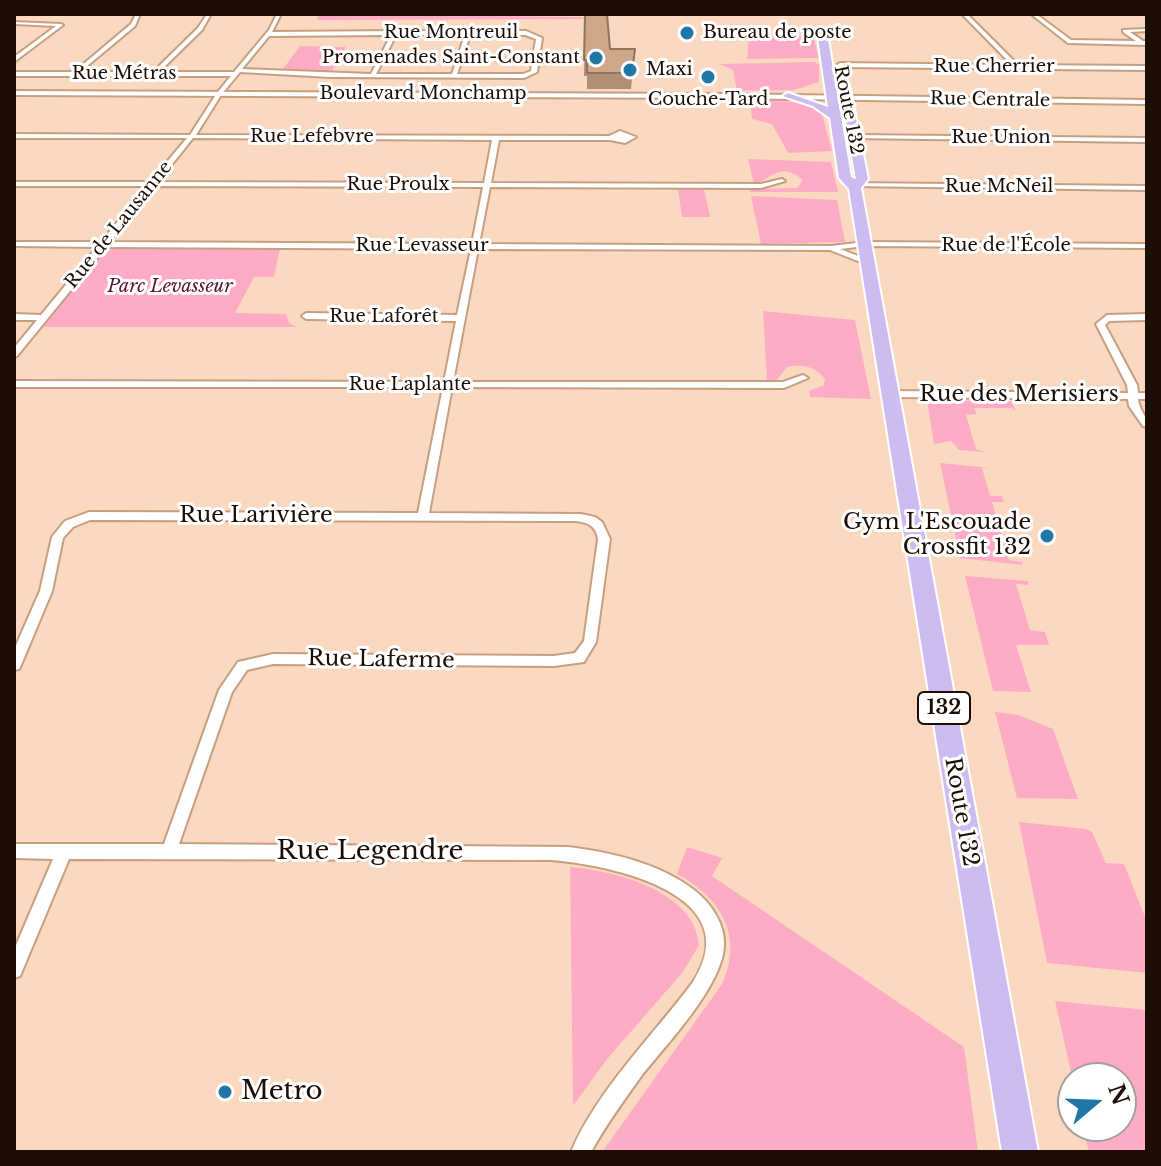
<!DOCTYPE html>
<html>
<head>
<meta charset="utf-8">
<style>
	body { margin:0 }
	#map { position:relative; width:1161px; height:1166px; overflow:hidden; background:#fbd9c1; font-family:"Libre Baskerville",serif }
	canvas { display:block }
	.frame { position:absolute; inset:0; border:16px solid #1c0e04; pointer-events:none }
	.north { position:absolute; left:1057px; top:1062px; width:80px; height:80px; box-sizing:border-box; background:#fff; border:2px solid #a49f9b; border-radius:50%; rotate:71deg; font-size:22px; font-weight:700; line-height:32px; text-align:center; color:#1c0e04 }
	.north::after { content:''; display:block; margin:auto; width:28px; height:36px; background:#2077a6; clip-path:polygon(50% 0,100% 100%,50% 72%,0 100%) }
</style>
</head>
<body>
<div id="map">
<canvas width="1161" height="1166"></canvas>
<div class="frame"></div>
<div class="north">N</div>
</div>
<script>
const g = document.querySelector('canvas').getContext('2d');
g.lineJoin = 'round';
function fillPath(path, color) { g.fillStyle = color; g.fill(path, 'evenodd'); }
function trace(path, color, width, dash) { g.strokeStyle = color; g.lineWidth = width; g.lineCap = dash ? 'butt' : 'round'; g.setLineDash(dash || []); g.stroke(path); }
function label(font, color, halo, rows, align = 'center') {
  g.font = font + ' "Libre Baskerville",serif'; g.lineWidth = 6; g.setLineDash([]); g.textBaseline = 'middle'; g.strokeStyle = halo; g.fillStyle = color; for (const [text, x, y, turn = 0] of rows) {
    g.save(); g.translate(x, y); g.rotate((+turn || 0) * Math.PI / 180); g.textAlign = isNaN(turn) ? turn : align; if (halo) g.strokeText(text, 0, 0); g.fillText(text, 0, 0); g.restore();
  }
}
fillPath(new Path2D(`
	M319,14L579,17L587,19L317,20Z
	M749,35L813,36L819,58L747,59Z
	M300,46L346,47L330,74L283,69Z
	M814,62L819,65V82L794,90L737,91L733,70L719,64Z
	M750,100L795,102L821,110L832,151L788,153L772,124L752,119Z
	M748,159L831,162L838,192H750V189L797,188L803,180C779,161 773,179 754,184Z
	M678,189H704L710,217H682Z
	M751,196L837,200L845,242L761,244Z
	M117,248H280L274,277H254L235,313L286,314L289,323L297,327H43L101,254Z
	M763,311L855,320L871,399L810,397L809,391L824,385L825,379C815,366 803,364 787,367L776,381H767Z
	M927,400L1011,401L1016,411L1011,408H974L977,414L966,415L976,449L986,452L959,450L951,441L934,444Z
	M940,463L991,468H982L990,496H1002L1004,502H992L1009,560L1022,562L1023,565L960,558Z
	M965,576L1028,581L1029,585L1016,584L1030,630L1045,632L1049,645H1016L1031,692L993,691Z
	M995,712L1019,715L1053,729L1078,799L1017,798Z
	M1019,822L1086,829L1092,832L1106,863L1124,864L1147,922V973L1047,963Z
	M687,847L722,858L712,876L964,1047L978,1152H602L722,984C744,937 721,897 677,874Z
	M570,867C616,871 695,891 699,945L683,972L607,1059L573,1106Z
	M1055,1001L1147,1010V1152H1089L1083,1126H1121V1078H1073V1081Z`), '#feacc6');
const minor = new Path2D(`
	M136,14H140L135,26L80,72H153L198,28L207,14H211L202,30L159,72H234L269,30L277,14H281L272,32L395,31H526L542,38L537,72L524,78L330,77L240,72L221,95L196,135L609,136L620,131L636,137L625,143L610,140H499L491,183L761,184L782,179L785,181L761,188L490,187L479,244L831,246L865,242L1147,244V248L865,246L840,249L871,261V265H868L830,250L478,249L453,382H783L803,375L808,378L784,388L452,387L429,513L581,514L595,517L602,522L610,539L596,642L584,662L554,666L273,664L247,670L232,692L179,844L568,847C610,852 659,863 694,890C711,903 726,925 724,947C721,987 667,1044 642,1075C624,1100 606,1125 591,1152H571C597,1090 653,1036 693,982C750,894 612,865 551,860L69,859L20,976L14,978V950L53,859L14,858V844H164L219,690L238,662L273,654L554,656L575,653L584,641L598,539C596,526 588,522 575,521L90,520L73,527L63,538L52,591L21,665L19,669L14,670V650L40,591L52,537L65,521L89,512L418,513L443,387H14V381L444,382L456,321L306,319L302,316L306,313L457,315L471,249L106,247L17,356L14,357V348L37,320H14V314L41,315L97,247L14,246V242H101L147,186H14V182H150L187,138H14V134L190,135L217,93L231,76H14V72H74L131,24ZM391,35L371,74L242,69L269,36ZM396,35H465L452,74H376ZM470,35H525L536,39L531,71L523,74H457ZM193,138L492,140L484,183L158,182ZM154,186L483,187L472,244L109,242Z
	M962,14H967L1018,65L1147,66V70L840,67L837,65L840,63L1012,65Z
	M1031,14H1036L1071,40L1136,41L1123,32V30L1147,29V31L1130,32L1143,41H1147V45L1068,43Z
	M14,22L61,24L63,25L14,62V57L56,26L14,24Z
	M854,135L1147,138V142L852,138V136Z
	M852,183L1147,186V190L850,186V184Z
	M1147,314V320L1109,321L1105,325L1137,385L1138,393H1147V399H1138C1139,411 1147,414 1147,427L1143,426L1129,406L1128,399L890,397L885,394L890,391L1128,393L1127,385L1096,324L1107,315Z`);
const tertiary = new Path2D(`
	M14,91L720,94L1147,100V104L720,98L14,95Z`);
const trunk = new Path2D(`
	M825,32L833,34L828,39L851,177L856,179L840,89L845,86L850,89L868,179L861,188L1038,1152H1002L849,189L839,178L830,118L813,106L783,96L788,93L828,107L818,38Z`);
trace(minor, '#c69f81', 4);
trace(tertiary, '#c69f81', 4);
trace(trunk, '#fff', 4);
fillPath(minor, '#fff');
fillPath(tertiary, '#fff');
fillPath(trunk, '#ccbcf0');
fillPath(new Path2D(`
	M585,14L610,49H635L631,89H587V76H584Z`), '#b18f75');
const building = new Path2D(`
	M585,14H607L610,49H635L632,73H587V60H584Z`);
fillPath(building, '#cea688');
trace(building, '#90745f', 2);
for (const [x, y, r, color] of [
	[687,33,8,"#2077a6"],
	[596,58,8,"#2077a6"],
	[630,70,8,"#2077a6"],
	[708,77,8,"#2077a6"],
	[1047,536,8,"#2077a6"],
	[225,1092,8,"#2077a6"]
]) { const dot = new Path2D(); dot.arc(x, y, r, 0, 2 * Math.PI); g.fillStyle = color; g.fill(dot); trace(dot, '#fff', 3); }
label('18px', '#1c0e04', '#fff', [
	["Rue Montreuil",451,33],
	["Rue Cherrier",994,67],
	["Rue Métras",124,74],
	["Boulevard Monchamp",423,94],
	["Rue Centrale",990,100,1],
	["Route 132",848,110,79],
	["Rue Lefebvre",312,137],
	["Rue Union",1001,138],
	["Rue Proulx",398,185],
	["Rue McNeil",999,187],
	["Rue de Lausanne",119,225,-51],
	["Rue Levasseur",422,246],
	["Rue de l'École",1006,246],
	["Rue Laforêt",384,317],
	["Rue Laplante",410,385]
]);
label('18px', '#1c0e04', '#fff', [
	["Bureau de poste",703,33],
	["Promenades Saint-Constant",580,58,"right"],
	["Maxi",646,70],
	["Couche-Tard",708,100,"center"]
], 'left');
label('italic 18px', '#5b1333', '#fff', [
	["Parc Levasseur",170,287]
]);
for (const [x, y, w] of [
	[944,708,52]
]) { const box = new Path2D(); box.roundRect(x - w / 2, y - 16, w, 32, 6); g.fillStyle = '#fff'; g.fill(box); trace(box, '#1c0e04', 2); }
label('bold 20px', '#1c0e04', null, [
	["132",944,708]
]);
label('22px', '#1c0e04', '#fff', [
	["Rue des Merisiers",1019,395],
	["Rue Larivière",256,516],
	["Rue Laferme",381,660,1],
	["Route 132",961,812,80]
]);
label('22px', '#1c0e04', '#fff', [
	["Gym L'Escouade",1031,523],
	["Crossfit 132",1031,548]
], 'right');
label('26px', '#1c0e04', '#fff', [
	["Rue Legendre",370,852]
]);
label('26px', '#1c0e04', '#fff', [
	["Metro",241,1092]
], 'left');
</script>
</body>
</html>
